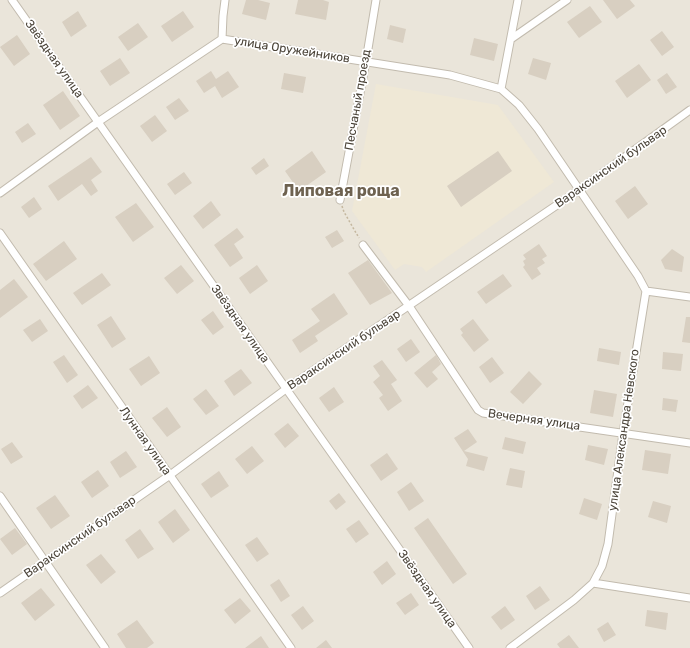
<!DOCTYPE html>
<html>
<head>
<meta charset="utf-8">
<style>
	body { margin:0 }
	canvas { display:block; background:#f6f3ec }
</style>
</head>
<body>
<canvas width="690" height="648"></canvas>
<script>
const g = document.querySelector('canvas').getContext('2d');
g.lineJoin = 'round';
function fillPath(path, color) { g.fillStyle = color; g.fill(path, 'evenodd'); }
function trace(path, color, width, dash) { g.strokeStyle = color; g.lineWidth = width; g.lineCap = dash ? 'butt' : 'round'; g.setLineDash(dash || []); g.stroke(path); }
function label(font, color, halo, rows, align = 'center') {
  g.font = font + ' Rubik,sans-serif'; g.lineWidth = 3.5; g.setLineDash([]); g.textBaseline = 'middle'; g.strokeStyle = halo; g.fillStyle = color; for (const [text, x, y, turn = 0] of rows) {
    g.save(); g.translate(x, y); g.rotate((+turn || 0) * Math.PI / 180); g.textAlign = isNaN(turn) ? turn : align; if (halo) g.strokeText(text, 0, 0); g.fillText(text, 0, 0); g.restore();
  }
}
fillPath(new Path2D(`
	M0,0H690V648H0Z`), '#eae5da');
fillPath(new Path2D(`
	M376,84L498,105L554,182L426,272L422,267L404,264L395,270L352,211Z`), '#efe8d6');
fillPath(new Path2D(`
	M246,0H258L270,3L266,20L242,14Z
	M298,0H323L329,2L326,20L295,14Z
	M603,0H630L635,6L617,19Z
	M590,6L602,22L579,38L567,22Z
	M78,11L87,26L71,37L62,22Z
	M183,11L194,27L172,42L161,26Z
	M138,23L148,37L128,51L118,37Z
	M390,25L406,29L403,43L387,39Z
	M662,31L674,47L662,56L650,40Z
	M17,35L30,54L14,66L0,47Z
	M474,38L498,44L494,61L470,55Z
	M120,58L130,73L110,86L100,71Z
	M533,58L551,63L546,80L528,74Z
	M639,64L651,80L627,98L615,81Z
	M211,71L216,79L228,71L239,87L222,98L215,86L204,93L196,81Z
	M284,73L306,77L303,93L281,89Z
	M667,73L677,87L666,94L657,80Z
	M63,91L80,116L60,130L43,105Z
	M179,98L189,111L175,120L166,107Z
	M155,115L167,131L152,142L140,126Z
	M28,123L36,134L22,143L15,132Z
	M312,151L326,172L299,191L285,171Z
	M498,151L512,171L461,207L447,186Z
	M91,157L102,172L91,180L98,191L91,196L82,184L58,201L48,186Z
	M264,158L269,166L256,175L251,168Z
	M184,172L192,183L175,195L167,184Z
	M635,186L648,204L628,219L615,201Z
	M34,197L42,209L29,218L21,207Z
	M211,201L221,215L203,229L193,216Z
	M136,203L154,227L133,242L115,217Z
	M237,228L244,237L234,244L243,258L230,267L214,245Z
	M337,230L344,241L332,248L325,237Z
	M64,241L77,259L46,281L33,264Z
	M539,244L547,256L542,259L545,263L537,268L541,274L532,280L523,267L525,265L523,261L526,259L523,255Z
	M672,249L684,257L682,272L665,269L661,260Z
	M368,260L392,293L370,305L348,273Z
	M181,265L194,281L177,294L164,278Z
	M257,265L268,281L250,294L239,278Z
	M102,273L111,285L82,305L73,293Z
	M503,274L512,286L486,304L477,292Z
	M14,279L28,297L0,318V290Z
	M334,293L348,314L315,336L318,341L300,353L292,340L320,321L311,309Z
	M213,311L224,327L213,335L201,320Z
	M111,316L126,339L112,348L97,325Z
	M686,317H690V343L682,342Z
	M40,319L48,331L32,342L23,330Z
	M473,319L489,340L474,352L461,335L463,333L460,329Z
	M411,339L420,352L406,362L397,349Z
	M599,348L621,352L619,365L597,361Z
	M663,352L683,354L681,371L662,369Z
	M64,355L78,375L67,383L53,362Z
	M436,355L441,364L432,372L438,379L427,388L414,373Z
	M149,356L160,373L141,386L129,369Z
	M492,357L504,373L490,383L479,367Z
	M382,360L397,380L391,384L402,401L388,411L379,398L383,395L373,382L380,376L373,366Z
	M241,369L252,383L234,396L224,381Z
	M529,371L542,384L523,404L510,392Z
	M88,385L98,398L82,409L73,396Z
	M334,387L344,402L329,412L319,398Z
	M206,389L219,406L206,415L193,399Z
	M594,390L617,394L613,417L590,413Z
	M663,398L678,400L676,412L662,410Z
	M167,407L181,427L167,437L152,418Z
	M288,423L299,436L285,448L274,434Z
	M468,429L477,442L464,451L488,457L484,471L466,466L468,459L454,438Z
	M505,437L526,442L523,454L502,449Z
	M12,442L23,457L11,464L1,449Z
	M588,445L608,449L604,465L585,460Z
	M252,446L264,461L247,474L235,459Z
	M645,450L671,454L668,474L642,470Z
	M126,451L137,467L120,478L110,462Z
	M387,453L398,469L381,481L370,465Z
	M510,468L525,471L522,488L506,485Z
	M98,470L109,486L92,498L81,482Z
	M219,471L229,486L211,498L201,484Z
	M411,482L424,501L409,511L397,492Z
	M339,493L346,502L336,510L329,501Z
	M55,495L70,516L51,529L36,508Z
	M584,498L602,504L597,520L579,514Z
	M653,501L671,506L667,523L648,517Z
	M175,509L190,530L173,543L158,522Z
	M428,518L467,574L453,584L414,528Z
	M359,520L369,534L356,543L346,529Z
	M15,528L27,544L12,555L0,539Z
	M140,529L154,549L138,559L125,540Z
	M257,537L269,554L257,562L245,545Z
	M101,554L116,572L101,584L86,565Z
	M387,561L396,574L382,585L373,572Z
	M279,579L290,596L281,602L270,585Z
	M540,586L550,600L535,610L526,596Z
	M41,588L55,605L35,621L21,603Z
	M411,593L419,605L405,615L396,603Z
	M240,598L251,611L235,624L224,610Z
	M303,606L314,621L302,630L291,615Z
	M505,606L515,620L501,630L491,617Z
	M647,610L668,613L666,630L645,626Z
	M137,620L154,643L147,648H126L117,634Z
	M608,622L616,635L604,642L597,629Z
	M569,635L579,648H560L557,644Z
	M261,636L269,648H245Z
	M326,640L332,648H316Z`), '#d8cfc1');
const street = new Path2D(`
	M12,0L469,648
	M222,39L223,16L225,0
	M511,39L567,0
	M501,89L518,0
	M0,193L98,122L222,39L450,75L501,89L519,105L538,129L638,276L646,291L623,433L608,544L602,566L593,583L574,600L510,648
	M340,200L366,61L376,0
	M0,233L291,648
	M363,245L409,306L478,410L483,413L690,443
	M646,291L690,297
	M0,496L105,648
	M593,583L690,598
	M0,593L170,475L286,389L579,190L690,110`);
trace(street, '#c2bbae', 9);
trace(new Path2D(`
	M342,206L344,212L359,238`), '#c4b79f', 1.5, [2, 2]);
trace(street, '#fff', 7);
label('12px', '#4b4439', '#fff', [
	["улица Оружейников",292,50,9],
	["Звёздная улица",54,59,55],
	["Песчаный проезд",358,100,-80],
	["Вараксинский бульвар",611,167,-35],
	["Звёздная улица",240,324,55],
	["Вараксинский бульвар",344,350,-34],
	["Вечерняя улица",534,420,8],
	["улица Александра Невского",624,430,-82],
	["Лунная улица",145,441,55],
	["Вараксинский бульвар",80,537,-35],
	["Звёздная улица",427,589,55]
]);
label('bold 16px', '#6e6250', '#fff', [
	["Липовая роща",341,191]
]);
</script>
</body>
</html>
